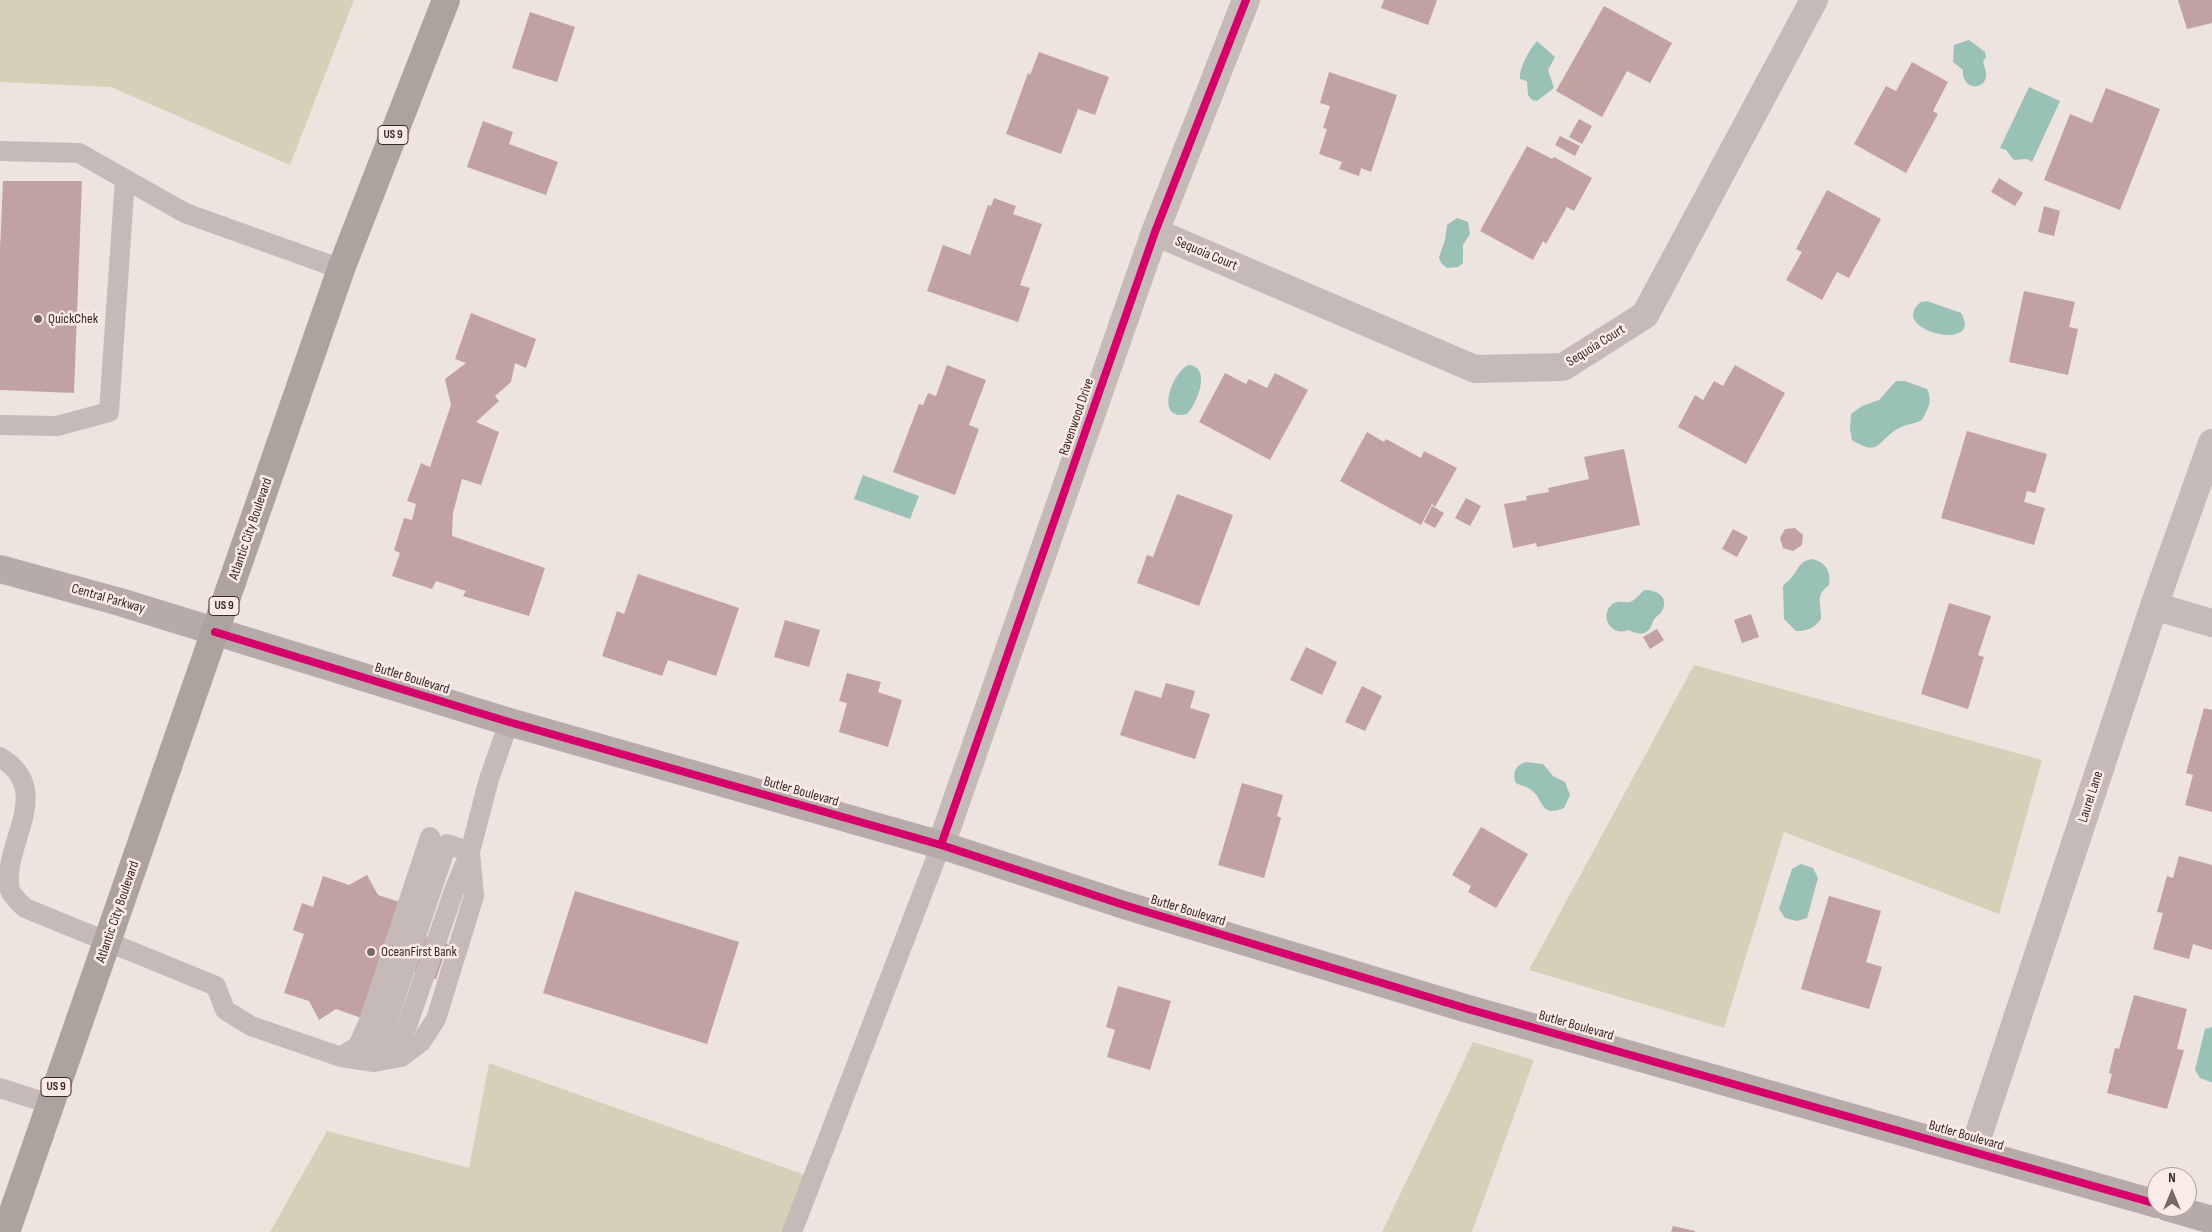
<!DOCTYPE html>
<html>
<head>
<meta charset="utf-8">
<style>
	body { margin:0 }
	#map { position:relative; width:2212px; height:1232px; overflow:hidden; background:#ede3df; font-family:"Sofia Sans Condensed",sans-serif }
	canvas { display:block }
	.north { position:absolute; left:2147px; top:1167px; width:50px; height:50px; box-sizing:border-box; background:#fbebe6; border:1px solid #ad9d99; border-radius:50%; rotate:0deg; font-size:14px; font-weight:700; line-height:20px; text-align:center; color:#372726 }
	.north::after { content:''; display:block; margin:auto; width:18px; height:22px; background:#776967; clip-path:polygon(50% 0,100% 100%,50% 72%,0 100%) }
</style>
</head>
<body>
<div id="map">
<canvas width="2212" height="1232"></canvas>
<div class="north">N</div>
</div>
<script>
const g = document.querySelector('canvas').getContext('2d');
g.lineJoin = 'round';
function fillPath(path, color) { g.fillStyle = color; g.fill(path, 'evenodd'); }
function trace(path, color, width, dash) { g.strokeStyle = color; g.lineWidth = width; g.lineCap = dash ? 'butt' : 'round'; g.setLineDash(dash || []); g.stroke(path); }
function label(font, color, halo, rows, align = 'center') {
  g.font = font + ' "Sofia Sans Condensed",sans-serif'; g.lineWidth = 5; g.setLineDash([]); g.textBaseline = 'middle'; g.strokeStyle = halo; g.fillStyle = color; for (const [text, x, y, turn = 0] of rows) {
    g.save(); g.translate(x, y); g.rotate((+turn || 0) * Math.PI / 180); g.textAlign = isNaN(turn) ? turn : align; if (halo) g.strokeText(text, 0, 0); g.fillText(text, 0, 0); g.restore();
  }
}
fillPath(new Path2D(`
	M0,0H354L290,165L111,87L0,82Z
	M1694,665L2042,760L1999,914L1784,832L1724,1028L1529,970Z
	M1473,1042L1534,1060L1472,1232H1382Z
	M489,1063L814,1178L793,1232H270L327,1131L469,1168Z`), '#d5d1b8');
fillPath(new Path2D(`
	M1969,40L1985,52L1986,57L1983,62C1984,66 1986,70 1986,74C1987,91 1961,91 1963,70L1953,62L1954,45Z
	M1537,41L1555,57L1548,70L1554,88L1537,101L1532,100L1528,95L1527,81L1520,79C1519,67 1530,49 1537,41Z
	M2029,87L2060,101L2032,162L2027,159L2014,160L2006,150L2000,148Z
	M1457,218L1468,222L1470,234L1463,245V263L1458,267L1447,268L1441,263L1439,257L1445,240L1447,225Z
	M1927,301L1961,313C1985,354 1885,330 1921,302Z
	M1189,365C1212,367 1197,404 1187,414C1153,422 1173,370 1189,365Z
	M1896,381H1905L1927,389C1933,402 1928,408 1922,420C1915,424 1906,424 1899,428C1877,440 1881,458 1852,440L1850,429L1851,414L1862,406L1879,400Z
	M863,475L919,496L910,519L854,499Z
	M1813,559C1826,563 1831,571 1829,585C1814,596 1822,604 1821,619C1813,629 1808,631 1796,631L1784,619L1783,586C1786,582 1790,580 1792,577C1800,567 1799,561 1813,559Z
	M1645,590C1656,590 1668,596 1663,609C1661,614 1656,616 1653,621C1652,623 1652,626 1650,628C1645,636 1636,634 1629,630C1622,632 1617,633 1611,627C1603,619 1606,604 1618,602C1622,601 1626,603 1630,602C1636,600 1640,593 1645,590Z
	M1525,762L1543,764L1553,776L1565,782L1570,795L1564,808C1539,818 1545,799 1530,789C1526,786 1521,786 1516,783C1512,773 1515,766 1525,762Z
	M1801,864L1813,868L1818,878L1807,918L1797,921L1785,918L1779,909L1792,869Z
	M2212,1027V1082H2211L2200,1078L2195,1070L2205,1029Z`), '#9ac1b6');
fillPath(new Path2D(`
	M1384,0H1437L1428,25L1381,8Z
	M2178,0H2212V23L2187,29Z
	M1604,6L1672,43L1650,83L1627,71L1602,117L1556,91Z
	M530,12L575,27L557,82L512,68Z
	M1039,52L1109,77L1095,115L1078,109L1061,154L1006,134L1028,73L1030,75Z
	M1912,62L1948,82L1933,111L1938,114L1906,173L1854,144L1886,86L1896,91Z
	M1329,72L1397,95L1371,172L1361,168L1359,176L1339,169L1342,162L1319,154L1327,129L1323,128L1330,106L1320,103Z
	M2106,88L2160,109L2120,210L2044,180L2070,114L2092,123Z
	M1579,119L1592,126L1582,144L1569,137Z
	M483,121L513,132L509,144L558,162L546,195L467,167Z
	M1560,136L1580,146L1575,156L1555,145Z
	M1527,146L1552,159L1554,157L1592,178L1574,211L1567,207L1546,244L1543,241L1533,260L1480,231Z
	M1999,178L2023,193L2015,206L1991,192Z
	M3,181H82L74,393L0,390V249Z
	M1827,190L1881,219L1849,278L1837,272L1822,300L1786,280L1802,252L1796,249Z
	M994,198L1016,206L1013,214L1042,224L1020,285L1030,288L1018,322L927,291L943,245L970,255L988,205L991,206Z
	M2044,206L2060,211L2054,236L2038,232Z
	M2024,291L2075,302L2069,327L2078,329L2068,375L2009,362Z
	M471,313L536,339L526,368L515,363L511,382L495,396L499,401L476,422L499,432L481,485L462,479L453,513L452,536L545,568L529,616L463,596L466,591L436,581L432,589L392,576L400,553L394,550L404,518L412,520L416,504L407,501L421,463L430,467L451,405L445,379L466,363L455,359Z
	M947,365L986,380L969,425L979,429L955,495L893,472L919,404L923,405L928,393L936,396Z
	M1735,365L1785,393L1746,464L1678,427L1695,395L1703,400L1714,381L1723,386Z
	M1225,373L1246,384L1249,379L1267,388L1275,373L1308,390L1270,460L1199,422Z
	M1967,431L2047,454L2035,493L2027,491L2024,502L2045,508L2034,545L1941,518Z
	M1367,432L1384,442L1386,439L1421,458L1424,451L1457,468L1435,507L1432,504L1421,525L1340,481Z
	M1624,449L1640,525L1537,547L1536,543L1513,548L1504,504L1527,500L1526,496L1549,492L1548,488L1589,479L1584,457Z
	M1177,494L1233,515L1199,606L1137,583L1147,555L1153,557Z
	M1466,498L1481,506L1470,526L1455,518Z
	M1432,506L1444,513L1435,528L1424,522Z
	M1795,528L1803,535L1802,545L1793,551L1783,548L1780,538L1785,529Z
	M1733,529L1748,537L1737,557L1722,549Z
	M638,574L739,608L716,676L668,660L662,676L602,656L617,611L624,614Z
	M1949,603L1991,616L1978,655L1984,657L1968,709L1921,694Z
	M1751,614L1759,637L1742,643L1734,620Z
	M785,620L820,630L809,667L774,657Z
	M1657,629L1664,640L1650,649L1643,637Z
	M1306,647L1337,662L1322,695L1290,680Z
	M847,673L881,682L878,692L902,700L888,747L839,732L847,703L839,701Z
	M1166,683L1195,691L1190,708L1210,714L1195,759L1120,735L1135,690L1161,698Z
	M1362,686L1382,696L1365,731L1345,722Z
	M2204,708L2212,710V812L2185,805L2193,775L2186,773Z
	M1242,783L1283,795L1277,816L1281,818L1264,878L1218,865Z
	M1481,827L1528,854L1496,908L1468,892L1471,886L1452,875Z
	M2179,856L2212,865V950L2193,944L2189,959L2153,949L2163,913L2157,912L2167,876L2173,878Z
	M367,875L378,895L403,903L395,926L448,944L436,979L383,961L364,1019L336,1009L319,1020L309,1001L284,993L304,934L293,930L302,903L313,907L323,876L349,885Z
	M575,891L739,942L707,1044L543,993Z
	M1829,896L1881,911L1866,962L1882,967L1869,1009L1801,989Z
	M1118,986L1171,1001L1150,1070L1107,1057L1115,1030L1106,1027Z
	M2134,995L2187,1009L2177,1049L2184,1050L2167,1109L2107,1093L2112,1074L2109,1073L2115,1048L2119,1049Z
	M1673,1226L1695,1231V1232H1671Z`), '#c2a2a1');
trace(new Path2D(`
	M0,151L79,153L185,213L341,269
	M0,425L57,426L109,412L125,179
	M0,757C57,791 0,846 10,890C12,896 20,903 25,908L216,986L225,1010L251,1026L341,1057L374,1062L401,1057L421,1042L436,1019L474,896L470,852
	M345,1054L358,1046L369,1021L430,837
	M368,1055L396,1043L407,1026L455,888L469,855
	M346,1056L367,1051L383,1034L447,844L470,852L489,779L509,722
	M0,1088L50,1104
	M792,1232L941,845`), '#c6bab8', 20);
trace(new Path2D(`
	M1155,232L1475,369L1563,367L1645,315L1814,0
	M2154,606L2212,623
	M941,845L1155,232L1246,0
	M1973,1151L2154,606L2212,443`), '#c6bab8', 28);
trace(new Path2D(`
	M0,569L120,602L509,722L941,845L1124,905L1468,1009L2157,1204
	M2167,1207L2212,1220`), '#b7aba9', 28);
trace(new Path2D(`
	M6,1232L341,269L446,0`), '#aca29e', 28);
trace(new Path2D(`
	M215,632L509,722L941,845L1124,905L1468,1009L2157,1204
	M941,845L1155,232L1246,0`), '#d6006c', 8);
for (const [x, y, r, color] of [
	[38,319,5,"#776967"],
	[371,952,5,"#776967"]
]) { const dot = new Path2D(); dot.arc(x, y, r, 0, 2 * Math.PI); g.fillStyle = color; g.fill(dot); trace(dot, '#fbebe6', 2); }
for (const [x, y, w] of [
	[393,135,30],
	[224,606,30],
	[56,1087,30]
]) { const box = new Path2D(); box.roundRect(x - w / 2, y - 9.5, w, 19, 4); g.fillStyle = '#fbebe6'; g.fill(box); trace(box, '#372726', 1); }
label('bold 12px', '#372726', null, [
	["US 9",393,135],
	["US 9",224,606],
	["US 9",56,1087]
]);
label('14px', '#372726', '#fbebe6', [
	["Sequoia Court",1206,254,23],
	["Sequoia Court",1596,346,-32],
	["Ravenwood Drive",1077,417,-71],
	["Atlantic City Boulevard",251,529,-71],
	["Central Parkway",108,599,16],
	["Butler Boulevard",412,679,17],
	["Butler Boulevard",801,792,16],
	["Laurel Lane",2091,797,-72],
	["Butler Boulevard",1188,911,17],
	["Atlantic City Boulevard",118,912,-71],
	["Butler Boulevard",1576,1026,16],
	["Butler Boulevard",1966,1136,16]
]);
label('14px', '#372726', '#fbebe6', [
	["QuickChek",48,319],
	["OceanFirst Bank",381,952]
], 'left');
</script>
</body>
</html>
